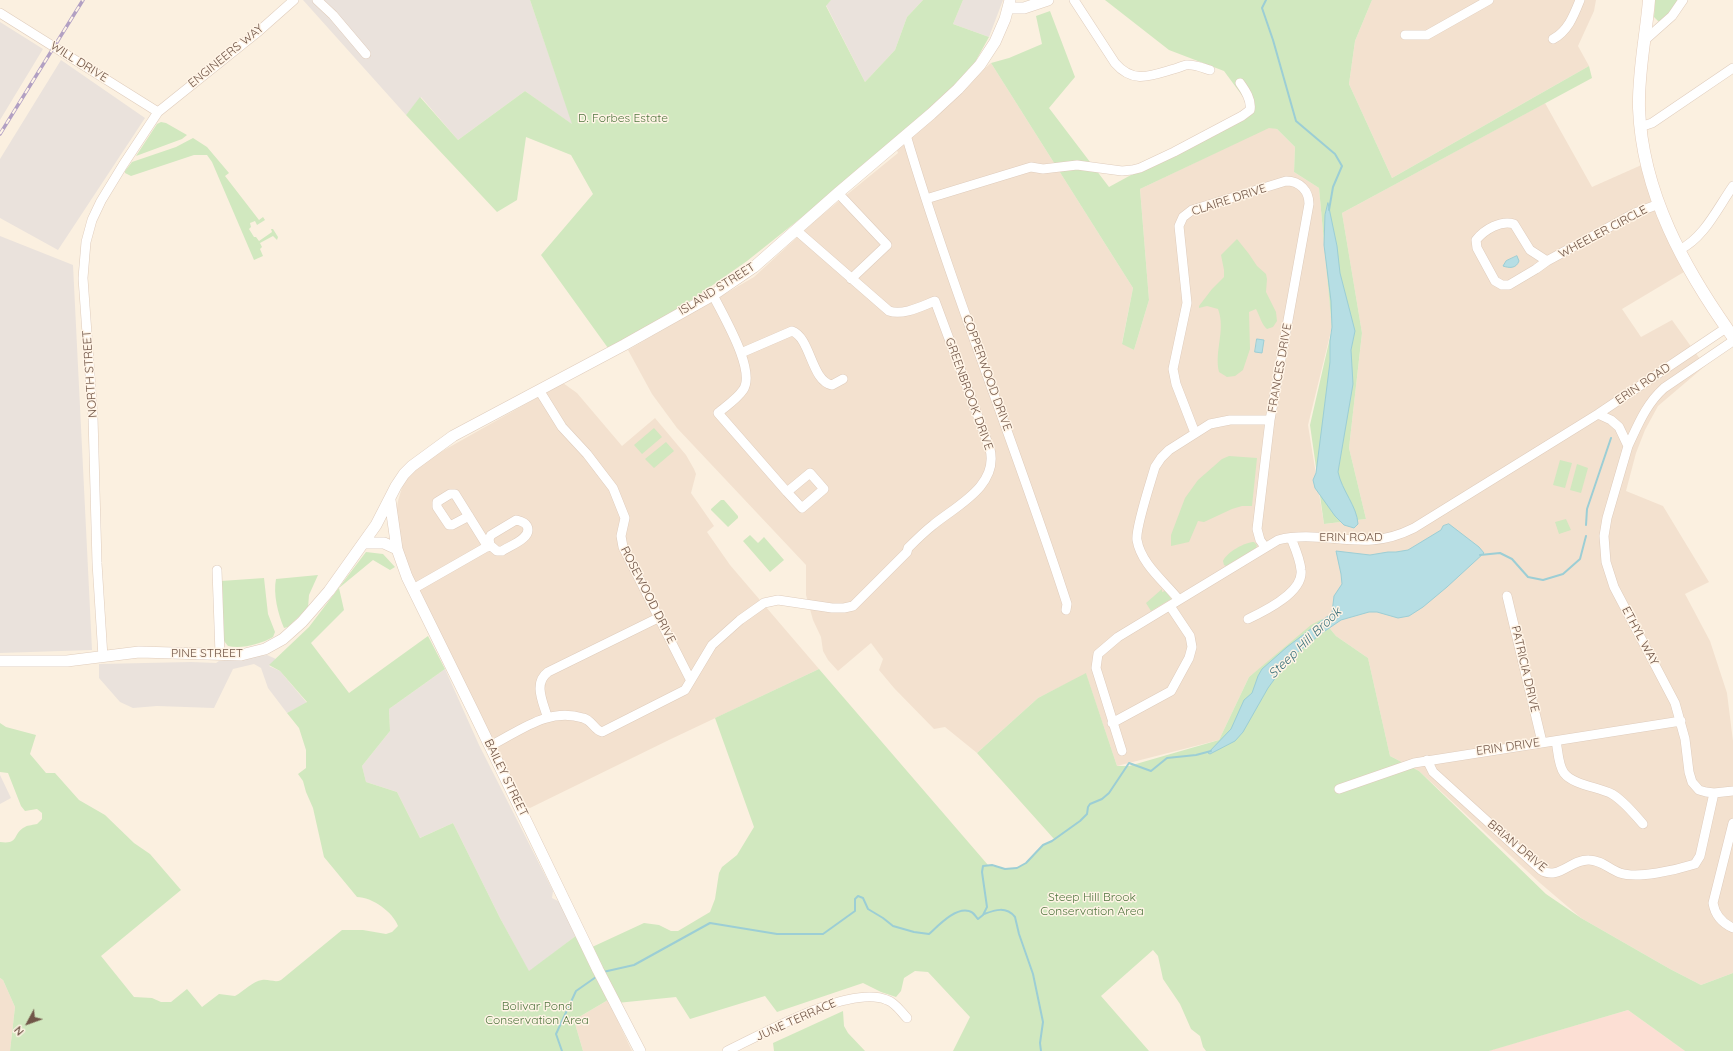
<!DOCTYPE html>
<html>
<head>
<meta charset="utf-8">
<style>
	body { margin:0 }
	#map { position:relative; width:1733px; height:1051px; overflow:hidden; background:#fbf0e0; font-family:Quicksand,sans-serif }
	canvas { display:block }
	.north { position:absolute; left:8px; top:1003px; width:40px; height:40px; -webkit-text-stroke:3px #fff4e6; paint-order:stroke; rotate:229deg; font-size:11px; font-weight:700; line-height:16px; text-align:center; color:#715648 }
	.north::after { content:''; display:block; margin:auto; width:14px; height:18px; background:#715648; clip-path:polygon(50% 0,100% 100%,50% 72%,0 100%) }
</style>
</head>
<body>
<div id="map">
<canvas width="1733" height="1051"></canvas>
<div class="north">N</div>
</div>
<script>
const g = document.querySelector('canvas').getContext('2d');
g.lineJoin = 'round';
function fillPath(path, color) { g.fillStyle = color; g.fill(path, 'evenodd'); }
function trace(path, color, width, dash) { g.strokeStyle = color; g.lineWidth = width; g.lineCap = dash ? 'butt' : 'round'; g.setLineDash(dash || []); g.stroke(path); }
function label(font, color, halo, rows, align = 'center') {
  g.font = font + ' Quicksand,sans-serif'; g.lineWidth = 3; g.setLineDash([]); g.textBaseline = 'middle'; g.strokeStyle = halo; g.fillStyle = color; for (const [text, x, y, turn = 0] of rows) {
    g.save(); g.translate(x, y); g.rotate((+turn || 0) * Math.PI / 180); g.textAlign = isNaN(turn) ? turn : align; if (halo) g.strokeText(text, 0, 0); g.fillText(text, 0, 0); g.restore();
  }
}
fillPath(new Path2D(`
	M1372,0H1596L1594,11L1578,46L1589,66L1392,178L1349,84L1355,41Z
	M991,63L1133,288L1122,343L1134,350L1149,300L1140,189L1269,127L1277,129L1295,147L1294,172L1319,188L1332,327L1308,425L1324,524L1366,519L1349,448L1362,333L1342,213L1545,103L1592,187L1646,163L1689,269L1622,309L1641,337L1672,320L1705,366L1658,406L1645,430L1636,453L1626,491L1663,506L1709,582L1685,594L1710,641L1727,693L1733,741V973L1701,985L1670,969L1581,918L1540,883L1419,771L1390,756L1368,658L1336,636L1322,619L1249,677L1219,740L1117,766L1086,674L1038,698L977,753L945,727L934,729L894,688L879,670L883,659L871,643L838,671L828,660L823,651L821,637L813,620L806,595V565L677,428L652,394L628,350L754,277L817,219L898,153L895,145Z
	M563,383L577,393L622,446L655,418L686,455L694,469L696,474L691,493L714,526L707,532L730,565L819,669L671,739L530,808L527,807L512,780L409,570L402,552L396,513L398,501L403,484L413,471L423,462Z
	M0,978L3,980L15,1007L10,1051H0Z
	M608,1000L632,1051H583L574,1020Z`), '#f3e1cf');
fillPath(new Path2D(`
	M1628,1010L1685,1051H1490L1491,1050Z`), '#fcdfd4');
fillPath(new Path2D(`
	M303,0H530L573,125L525,91L458,140L421,97L406,115Z
	M831,0H923L907,17L895,50L865,82L826,5Z
	M963,0H1003L989,37L953,24Z
	M0,22L43,49L0,120Z
	M61,60L145,118L58,250L0,218V159Z
	M0,236L73,265L92,650L0,653Z
	M267,655L276,659L269,666L280,671L307,703L287,713L268,688L261,668L254,664L233,669L214,708L157,706L133,708L120,702L99,678V664L191,662L216,663L219,661Z
	M445,669L479,745L550,885L553,891L552,898L560,902L577,935L529,972L500,918L453,823L420,838L397,792L366,782L362,766L390,731L389,709Z
	M0,775L11,798L0,804Z`), '#eae2dc');
fillPath(new Path2D(`
	M530,0H831L826,6L865,82L895,50L907,17L923,0H963L953,24L989,37L958,93L747,261L613,355L541,255L593,194L571,155L526,137L517,200L497,212L406,115L420,97L458,140L525,91L572,124Z
	M1105,0H1372L1355,41L1349,84L1392,178L1589,66L1592,78L1342,213L1362,333L1349,448L1366,519L1324,524L1310,425L1332,329L1319,188L1294,172L1295,147L1277,129L1269,128L1140,189L1149,300L1134,350L1122,344L1133,288L991,63L1009,58L1042,44L1036,16L1050,11L1075,77L1049,108L1109,187L1252,109L1224,71L1169,50Z
	M1655,0H1680L1663,21H1658L1654,17Z
	M161,122L166,123L187,135L182,139L136,156L157,124Z
	M193,138L207,147L229,173L225,176L259,220L263,217L265,220L257,225L255,221L250,223L251,227L249,229L254,237H256L259,241L272,232L271,229H273L278,237L277,240L273,236L260,243L262,247L260,249L263,256L254,260L212,162L207,155H194L131,176L125,173V171L132,162L176,147Z
	M1237,239L1249,254L1257,266L1266,274L1267,279L1266,292L1276,312L1277,321L1273,327L1267,329C1261,324 1260,316 1256,309L1249,312L1250,349L1243,370L1235,376L1227,377L1219,372C1214,351 1226,330 1218,309L1207,306L1199,308V306L1212,289L1224,277V270L1221,255Z
	M654,428L662,437L642,454L634,445Z
	M666,442L674,451L654,468L645,459Z
	M1229,456L1257,458L1252,506H1242L1232,509L1204,522L1198,521L1189,542L1171,546V535L1185,498L1198,480L1222,459Z
	M1560,460L1572,463L1565,488L1553,485Z
	M1577,464L1588,468L1581,493L1570,490Z
	M721,500H724L738,516V518L728,527L711,510V509Z
	M1566,519L1571,530L1559,534L1555,522Z
	M750,535L758,543L764,537L784,560L770,572L743,541Z
	M1254,542L1257,545L1256,548L1226,566L1224,565L1223,561C1227,552 1245,542 1254,542Z
	M366,552L383,554L395,567L390,570L373,560L339,588L344,610L311,643L349,693L428,636L445,669L389,709L390,731L362,766L366,782L397,792L420,838L453,823L500,918L529,971L577,935L608,1000L574,1020L583,1051H10L15,1007L3,980L0,978V842C20,845 12,833 25,827C28,825 34,825 37,824L42,819V813L37,809L25,811L21,806L8,773L0,772V723L6,727L36,735L30,754L46,773H55L79,800L105,815L134,843L150,854L181,890L101,956L134,997L152,998L161,1002H171L187,989L202,1007L219,994L235,996C244,991 253,981 262,980C269,979 275,983 281,980L342,930H363L386,934L392,932L398,926C393,912 372,897 357,897L324,857L313,808L306,792L303,781L298,774L306,768V750L299,728L287,713L307,702L280,671L269,665L309,627Z
	M318,575L309,595L308,608L288,627L284,628C278,614 273,594 276,579Z
	M264,578L268,614L275,632L273,637C261,644 242,649 228,646L224,641L221,581Z
	M1162,589V592L1165,591V589L1171,599L1151,611L1146,603Z
	M1322,619L1336,636L1368,658L1390,756L1419,771L1546,894L1581,918L1670,969L1701,985L1733,973V1051H1685L1628,1010L1489,1051H1206L1203,1047L1200,1036L1191,1029L1180,1004L1163,979L1158,956L1153,950L1101,996L1149,1051H953L970,1017L928,972L915,971L904,978L901,991L896,997L881,992L863,983L777,1012L765,996L690,1019L676,997L617,1003L590,948L644,923L659,925L671,931H678L710,912L715,899L719,873L722,867L737,855L754,827L715,718L819,669L988,865L1005,869L1017,868L1026,863L1043,845L1054,839L977,753L1038,698L1086,673L1117,766H1129L1219,740L1249,677L1311,625Z
	M843,1011L844,1026L848,1033L865,1051H774L773,1043Z`), '#d1e8bf');
const water = new Path2D(`
	M1328,203L1337,246L1340,273L1355,331L1351,350L1353,384L1338,472C1342,491 1357,506 1358,524L1354,528L1344,525L1335,516L1315,488L1313,480L1316,473L1330,362V341L1332,327L1331,301L1324,245L1325,215Z
	M1517,256L1519,261C1516,269 1509,268 1503,266L1506,261Z
	M1257,339L1264,340L1262,353L1255,352Z
	M1449,524L1479,547L1484,553L1447,587L1423,607L1409,616L1398,618L1377,612H1369L1341,620L1322,633L1294,655L1284,666L1268,688L1243,732L1235,741L1210,754L1208,753L1231,729L1244,700L1252,693L1258,676L1262,669L1287,647L1332,613L1334,596L1342,584L1341,574L1336,551L1370,555L1388,552H1396L1408,550L1441,530L1443,526Z`);
fillPath(water, '#b6dee4');
trace(water, '#9cced5', 1);
trace(new Path2D(`
	M1266,0L1262,8L1273,40L1296,121L1335,154L1342,166L1333,187L1329,210
	M1586,525L1587,509L1611,438
	M1480,555L1500,553L1512,559L1528,577L1543,580L1563,574L1580,559L1586,536
	M984,914C995,910 1006,906 1015,917L1019,934L1033,974L1043,1022L1040,1043L1041,1051
	M603,972L634,965L710,923L777,934H823L855,911V899L858,896L863,898L868,909L883,918L893,926L914,932L929,934C938,926 955,907 969,911C974,912 975,916 978,919L983,915L987,907L982,872L983,866L992,865L1005,869L1017,868L1026,863L1043,845L1052,841L1080,821L1087,814L1088,807L1090,804L1102,799L1109,793L1129,763L1151,771L1167,758L1196,755L1211,751
	M562,1051L556,1034L576,991L596,977`), '#9cced5', 2);
const minor = new Path2D(`
	M317,0L333,15L366,54
	M1074,0L1115,63C1133,84 1150,76 1174,69C1178,68 1182,66 1186,65C1194,64 1203,68 1210,70
	M0,13L158,112
	M1405,35H1427L1489,0
	M1553,39C1568,31 1574,15 1580,0
	M1645,40L1672,16L1683,0
	M1640,127L1652,123L1733,68
	M906,135C953,293 1016,446 1067,604L1066,610
	M838,193L887,245L851,279
	M926,199L1031,167L1043,169L1077,165L1122,171L1132,170L1140,168L1174,152L1242,116L1250,110C1252,100 1245,90 1240,83
	M1679,250C1704,238 1717,209 1733,186
	M1547,261L1530,250L1514,224C1501,220 1485,229 1476,240L1477,248L1495,281L1502,285H1509L1536,269L1547,261L1635,213L1659,204
	M713,295C722,314 757,371 743,390C737,399 726,406 718,413L787,492L810,473L824,489L802,508L787,492
	M741,353L792,331C811,338 811,381 832,385L843,379
	M539,390L562,427L587,454L613,488L625,518L621,536L623,547L690,679
	M1598,414L1611,420L1619,427L1628,446L1607,518L1604,536L1606,562L1614,587L1675,703L1685,739L1689,772L1692,782L1699,790L1706,792L1714,793L1733,791
	M1195,433L1176,384L1173,369L1187,303L1179,226L1183,217L1192,210L1286,181C1300,181 1309,191 1309,204L1270,420L1257,529L1260,540L1265,547
	M1628,446C1638,425 1646,404 1664,388L1733,341
	M469,516L452,525H449L437,507V502L450,494H455L488,547
	M217,570L220,654
	M413,589L490,545L497,551H502C509,546 533,538 527,526C525,522 520,521 516,520L491,535L489,539L490,545
	M1507,596L1542,742
	M1179,600C1165,582 1141,564 1137,540C1135,529 1151,481 1155,467L1161,458L1169,450L1210,424L1230,420H1270
	M1248,619C1265,611 1304,592 1301,570C1300,559 1295,548 1291,538
	M103,657L97,563L93,417L83,278L86,242L92,220L101,201L123,165L158,112L259,31L294,0
	M547,716C543,702 533,683 548,672L660,617
	M1112,723L1171,691L1189,658L1192,647L1190,636L1170,606
	M1556,741C1558,750 1558,765 1564,773C1573,785 1599,787 1612,794C1624,801 1634,814 1643,824
	M490,746C520,731 548,707 583,718C592,720 594,730 602,732L685,690L712,645L740,620L764,603L778,600L832,608H844L853,606L907,552L908,548C916,540 924,532 933,525C956,506 999,486 990,449L935,301C922,306 903,316 889,311L796,230
	M1122,751L1096,668L1098,654L1118,637L1278,540C1309,532 1341,542 1372,540C1387,539 1400,535 1414,528L1598,414L1726,328
	M1427,760L1433,772L1541,870C1558,881 1571,859 1589,860C1601,860 1609,869 1620,873C1638,879 1676,870 1695,864L1700,856L1714,793
	M1339,789L1414,763L1681,721
	M1733,823L1713,903C1715,915 1722,923 1733,928
	M727,1051C763,1034 850,984 887,1000C896,1003 901,1012 907,1018`);
const tertiary = new Path2D(`
	M1008,8H1024L1048,0
	M390,500L397,549L407,577L473,711L598,970L640,1051
	M364,543H384L397,549
	M0,661H67L139,652L241,655L265,649L283,639L302,622L329,591L376,525L396,486L404,474L412,466L453,436L624,345L713,295L754,267L838,193L931,114L958,89L980,65L995,42L1005,19L1010,0`);
const secondary = new Path2D(`
	M1649,0C1646,36 1638,72 1639,108C1642,193 1685,270 1733,337`);
trace(minor, '#dfccbc', 10);
trace(tertiary, '#dfccbc', 12);
trace(secondary, '#e4cdbb', 13);
trace(minor, '#fff', 9);
trace(tertiary, '#fff', 11);
trace(secondary, '#fff', 12);
const rail = new Path2D(`
	M0,134L83,0`);
trace(rail, '#b2a0c3', 3.5);
trace(rail, '#fff4e6', 2, [6]);
label('12px', '#715648', '#fff4e6', [
	["ENGINEERS WAY",226,56,-39],
	["WILL DRIVE",79,62,32],
	["CLAIRE DRIVE",1229,200,-18],
	["WHEELER CIRCLE",1603,232,-28],
	["ISLAND STREET",717,289,-32],
	["FRANCES DRIVE",1280,368,-80],
	["COPPERWOOD DRIVE",987,373,70],
	["NORTH STREET",90,374,-94],
	["ERIN ROAD",1643,384,-34],
	["GREENBROOK DRIVE",969,394,70],
	["ERIN ROAD",1351,537],
	["ROSEWOOD DRIVE",648,595,63],
	["ETHYL WAY",1640,636,62],
	["PINE STREET",207,653],
	["PATRICIA DRIVE",1525,669,77],
	["ERIN DRIVE",1508,747,-8],
	["BAILEY STREET",506,778,64],
	["BRIAN DRIVE",1517,846,40],
	["JUNE TERRACE",796,1020,-24]
]);
label('12px', '#527741', '#fff4e6', [
	["D. Forbes Estate",623,118],
	["Steep Hill Brook",1092,897],
	["Conservation Area",1092,911],
	["Bolivar Pond",537,1006],
	["Conservation Area",537,1020]
]);
label('italic 13px', '#40757e', '#fff4e6', [
	["Steep Hill Brook",1305,643,-44]
]);
</script>
</body>
</html>
